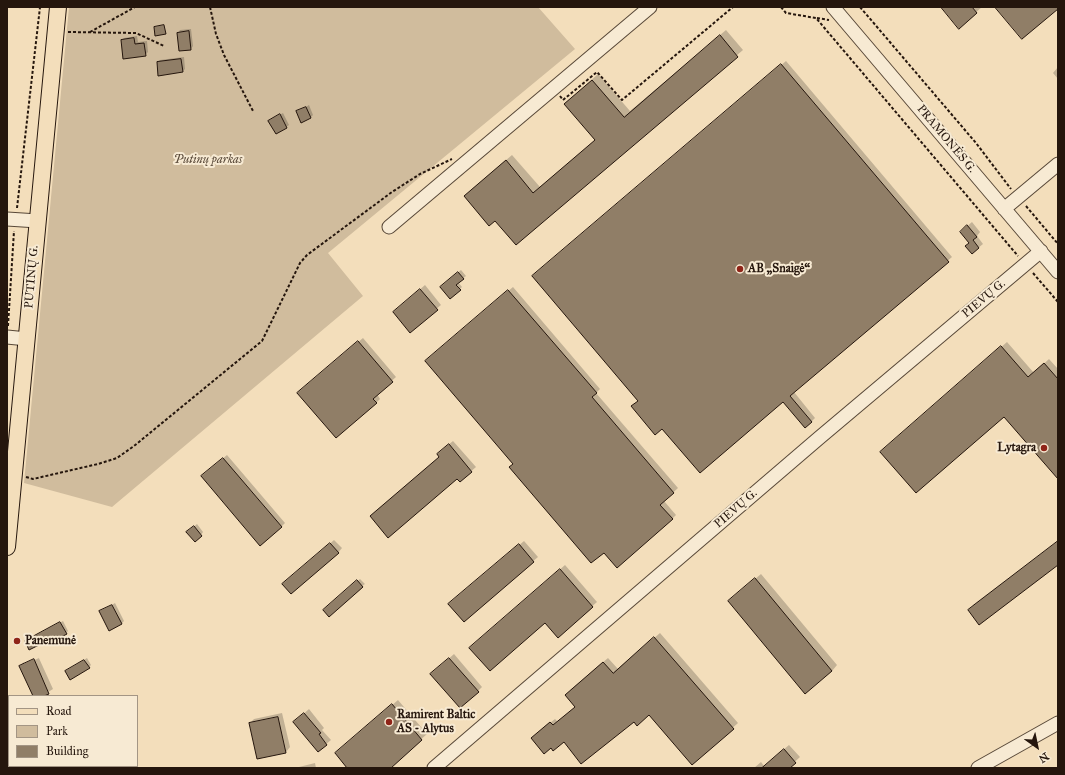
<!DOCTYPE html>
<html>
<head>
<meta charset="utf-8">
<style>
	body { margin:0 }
	#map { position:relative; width:1065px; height:775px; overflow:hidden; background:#f3debb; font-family:"IM FELL Great Primer",serif }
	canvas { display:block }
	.frame { position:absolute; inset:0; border:8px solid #25160d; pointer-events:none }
	.legend { position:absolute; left:8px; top:695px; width:130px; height:72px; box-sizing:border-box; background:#f7ead3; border:1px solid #a39584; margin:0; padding:5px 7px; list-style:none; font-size:12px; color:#25160d }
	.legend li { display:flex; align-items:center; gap:8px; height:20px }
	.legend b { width:20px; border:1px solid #a39584 }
	.north { position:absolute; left:1017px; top:727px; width:40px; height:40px; -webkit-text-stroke:3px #f7ead3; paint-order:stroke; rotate:147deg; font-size:11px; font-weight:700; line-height:16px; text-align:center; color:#25160d }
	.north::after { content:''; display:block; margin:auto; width:14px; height:18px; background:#25160d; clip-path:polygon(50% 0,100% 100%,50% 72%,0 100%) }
</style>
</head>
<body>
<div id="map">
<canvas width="1065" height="775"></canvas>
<div class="frame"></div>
<ul class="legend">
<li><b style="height:5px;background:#f3debb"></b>Road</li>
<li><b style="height:11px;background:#d0bc9d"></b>Park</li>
<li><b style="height:11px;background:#907e67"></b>Building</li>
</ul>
<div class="north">N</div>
</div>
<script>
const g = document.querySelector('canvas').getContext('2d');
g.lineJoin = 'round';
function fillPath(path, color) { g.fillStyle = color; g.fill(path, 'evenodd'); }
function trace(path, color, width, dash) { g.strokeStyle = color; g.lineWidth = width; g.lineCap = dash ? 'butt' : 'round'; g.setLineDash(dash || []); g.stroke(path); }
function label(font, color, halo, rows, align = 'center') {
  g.font = font + ' "IM FELL Great Primer",serif'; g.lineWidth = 4; g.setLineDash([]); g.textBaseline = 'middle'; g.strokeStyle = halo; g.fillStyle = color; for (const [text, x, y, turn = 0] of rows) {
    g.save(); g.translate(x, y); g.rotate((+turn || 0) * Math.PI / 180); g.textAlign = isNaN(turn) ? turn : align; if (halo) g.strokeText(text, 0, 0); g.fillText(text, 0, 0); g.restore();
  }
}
fillPath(new Path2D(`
	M69,7H538L575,49L328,253L363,296L112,507L24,483Z`), '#d0bc9d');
fillPath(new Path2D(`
	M942,7H982L959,27Z
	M191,29L193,46L191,49L178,33L180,30Z
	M726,30L743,50L516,244L471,190L512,155L540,187L596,140L565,104L598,74L630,111Z
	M137,36L138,42L147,41L148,52L145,55L122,40L124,38Z
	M184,57L185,69L183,71L158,62L160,60Z
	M786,61L952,257L794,392L815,418L811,422L783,401L639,400L537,272Z
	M1058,67V79L1053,73Z
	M309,105L313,115L311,117L298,112Z
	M283,113L289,125L286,127L269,121Z
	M972,222L980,232L977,236L983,244L972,253L965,228Z
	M461,270L466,276L458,282L462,287L460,289L444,284Z
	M425,285L441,305L410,331L394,312Z
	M513,287L600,389L596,393L678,488L664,501L676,515L672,519L604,551L514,463L430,357Z
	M363,338L396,377L377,394L380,399L376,403L302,389Z
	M1007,342L1034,373L1049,359L1058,369V478L1004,416L886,447Z
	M453,441L476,467L460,481L440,457L442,450Z
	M227,455L285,523L281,527L207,472Z
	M197,524L203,532L201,535L190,530Z
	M334,540L342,548L338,553L288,580Z
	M524,541L538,557L464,620L454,600Z
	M1058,541V564L969,610L974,604Z
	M565,565L597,602L558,636L545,622L475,644Z
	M761,574L837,665L832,671L729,601Z
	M360,579L365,584L362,586L327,607Z
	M115,603L124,621L121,624L100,612Z
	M63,621L68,631L66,633L48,639L26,641Z
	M660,633L738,723L692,764L649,714L634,721L564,741L537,733L555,719L558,722L576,707L570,690L608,658L618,669Z
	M454,654L482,687L478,691L436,670Z
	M38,656L53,689L42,696H34L20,666L24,662ZM38,656L39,658L24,665V662Z
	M87,658L91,665L89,667L69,669Z
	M398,700L427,734L389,768H349L342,748Z
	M309,709L324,728L322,730L331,740L319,750L299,718Z
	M282,713L290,747L286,752L250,723L254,719Z
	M789,745L800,757L788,768H754L761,762L764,766Z
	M315,763L316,768H295Z`), '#0003');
const building = new Path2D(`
	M941,7H972L977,13L959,29Z
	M995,7H1058V9L1022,39Z
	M164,25L166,34L155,36L154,27Z
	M189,31L191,50L179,51L177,33Z
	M720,35L738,57L516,245L495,221L489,226L464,196L506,160L533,193L595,140L564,104L592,80L624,117Z
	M134,38L135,44L144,43L146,56L123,59L121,40Z
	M181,59L183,72L158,76L157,62Z
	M781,64L949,262L790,396L812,422L805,428L783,402L700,473L662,429L655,435L631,406L638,401L532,276Z
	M306,107L311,118L301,123L296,111Z
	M280,114L287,128L276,134L268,121Z
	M967,225L977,237L973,240L979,248L972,254L965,246L969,243L960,232Z
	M458,272L464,279L456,285L461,290L450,299L440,287Z
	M420,289L438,310L410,333L393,312Z
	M508,290L597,393L592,397L674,493L660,505L673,519L617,568L604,553L591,563L509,467L513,464L425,361Z
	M358,341L393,382L373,399L377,403L336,438L297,393Z
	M1001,346L1028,377L1044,363L1058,379V479L1004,417L916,493L880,452Z
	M449,444L472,472L460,482L457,479L388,538L370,516L439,457L437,454Z
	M223,458L282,527L260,546L201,476Z
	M194,526L202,536L195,542L186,532Z
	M1058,541V565L979,625L968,610Z
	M330,543L339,553L291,594L282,584Z
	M519,544L534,562L464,622L448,604Z
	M560,569L593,607L558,638L545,623L490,671L469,648Z
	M755,578L832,671L805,694L728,601Z
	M357,580L363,587L329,617L323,610Z
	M112,605L122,624L109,631L99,611Z
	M60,622L67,634L49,643L47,641L29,650L25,641Z
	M654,637L734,729L692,765L649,715L637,726L634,722L581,764L564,742L553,751L551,748L544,754L531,738L550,722L553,725L575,707L565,695L603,662L613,673Z
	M449,658L479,692L460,708L430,674Z
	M34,659L49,694L44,696H33L19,666Z
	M84,660L90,668L70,680L65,671Z
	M392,704L422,740L391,768H347L335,753Z
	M304,713L321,733L319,734L327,745L318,752L293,722Z
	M278,717L286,753L257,759L249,723Z
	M784,749L796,763L790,768H762Z`);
fillPath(building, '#907e67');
trace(building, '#25160d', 1);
const minor = new Path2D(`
	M833,7L1058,272
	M1004,209L1058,164
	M7,219L38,221
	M389,227L650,7
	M7,337L27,339
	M434,768L819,438L1041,251
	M978,768L1058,723`);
const major = new Path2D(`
	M7,547L58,7`);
trace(minor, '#584838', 15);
trace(major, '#25160d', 18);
trace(new Path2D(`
	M210,7L216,34L224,55L253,111
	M781,7L786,13L816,18L1018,256
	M860,7L976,143L1011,189
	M817,18L829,20
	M68,32L136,33L164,46
	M90,32L135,7
	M560,96L563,100L597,72L622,100L733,7
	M1026,206L1058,244
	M17,208L40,7
	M1033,273L1058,302
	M8,326L14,231
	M26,477L33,479L98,464L117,458L134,446L262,341L300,263L307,255L392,192L420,174L452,159`), '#25160d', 2, [3, 2]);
trace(minor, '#f7ead3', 13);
trace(major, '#f3debb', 16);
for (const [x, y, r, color] of [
	[740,269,4,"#8f2418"],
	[1044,448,4,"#8f2418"],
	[17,641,4,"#8f2418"],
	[389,722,4,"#8f2418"]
]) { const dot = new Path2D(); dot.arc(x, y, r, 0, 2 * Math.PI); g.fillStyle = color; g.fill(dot); trace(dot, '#f7ead3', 1.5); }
label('12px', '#25160d', '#f7ead3', [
	["PRAMONĖS G.",946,139,50],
	["PUTINŲ G.",32,277,-85],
	["PIEVŲ G.",984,299,-40],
	["PIEVŲ G.",736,509,-41]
]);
label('italic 12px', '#584838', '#f7ead3', [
	["Putinų parkas",208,160]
]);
label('bold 12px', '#25160d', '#f7ead3', [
	["AB „Snaigė“",748,269],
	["Lytagra",1036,448,"right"],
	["Panemunė",25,641],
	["Ramirent Baltic",397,715],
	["AS - Alytus",397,729]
], 'left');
</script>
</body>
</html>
